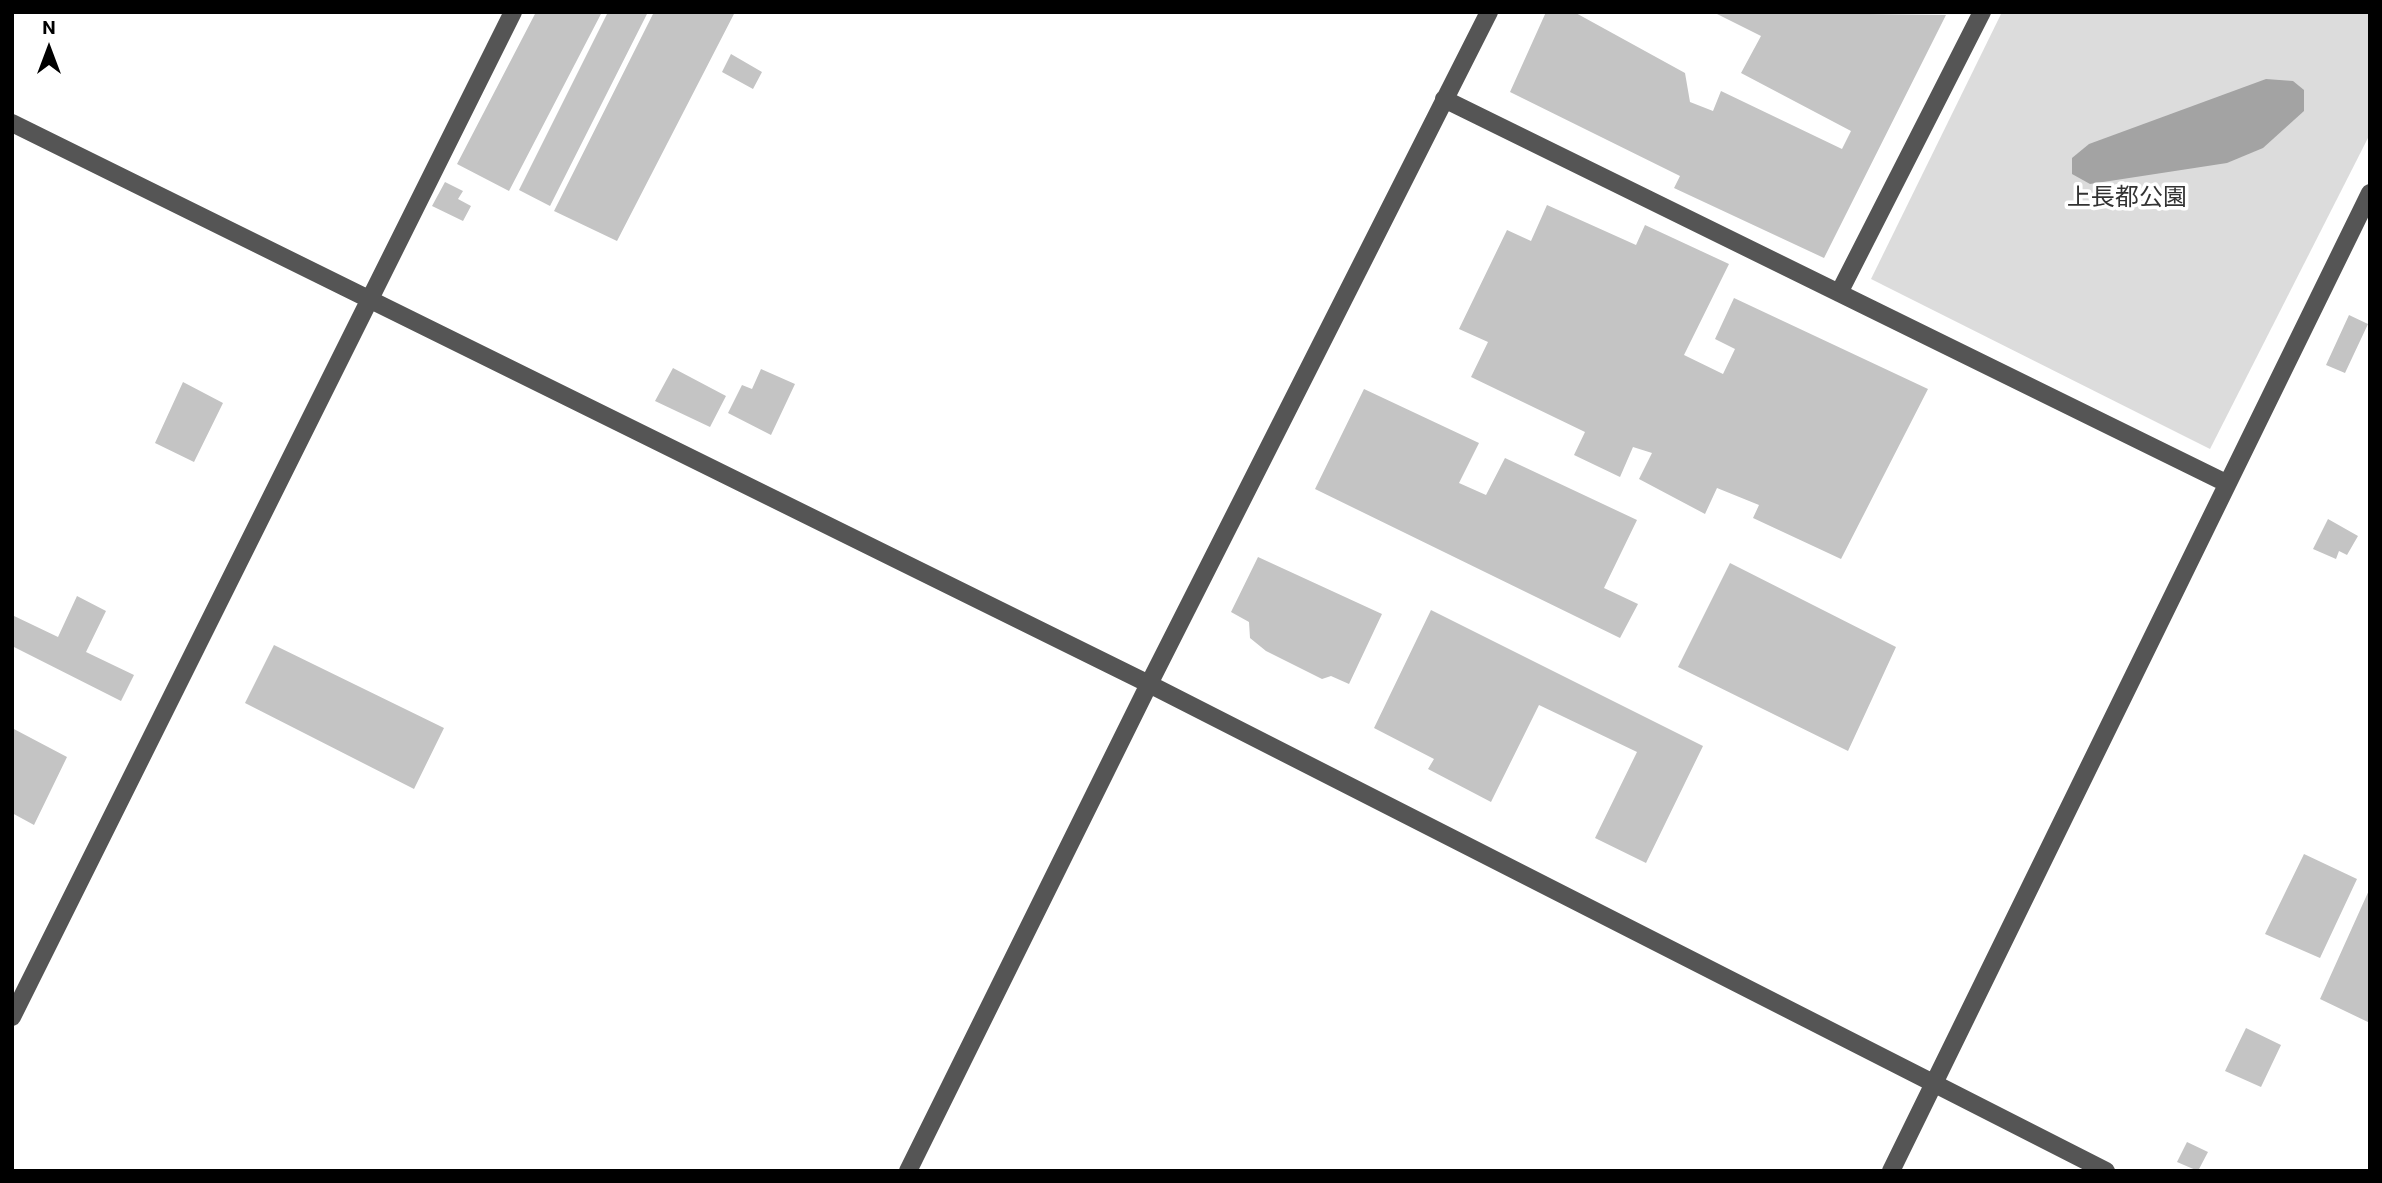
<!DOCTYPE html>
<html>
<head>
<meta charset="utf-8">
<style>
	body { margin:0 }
	#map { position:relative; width:2382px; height:1183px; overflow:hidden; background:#fff; font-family:Roboto,sans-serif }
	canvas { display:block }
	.frame { position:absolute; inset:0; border:14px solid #000; pointer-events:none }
	.north { position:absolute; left:14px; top:14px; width:70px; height:70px; -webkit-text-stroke:5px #fff; paint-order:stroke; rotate:0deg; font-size:19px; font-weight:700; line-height:28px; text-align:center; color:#000 }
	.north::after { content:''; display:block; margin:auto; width:24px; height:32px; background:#000; clip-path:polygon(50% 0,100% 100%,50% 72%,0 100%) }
</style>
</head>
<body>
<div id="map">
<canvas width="2382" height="1183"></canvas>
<div class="frame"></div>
<div class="north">N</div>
</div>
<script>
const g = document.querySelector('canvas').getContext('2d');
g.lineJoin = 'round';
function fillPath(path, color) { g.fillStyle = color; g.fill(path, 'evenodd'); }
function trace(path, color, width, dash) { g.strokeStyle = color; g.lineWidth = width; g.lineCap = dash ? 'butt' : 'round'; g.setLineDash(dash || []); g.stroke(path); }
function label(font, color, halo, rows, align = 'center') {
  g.font = font + ' Roboto,"Noto Sans JP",sans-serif'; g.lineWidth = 7; g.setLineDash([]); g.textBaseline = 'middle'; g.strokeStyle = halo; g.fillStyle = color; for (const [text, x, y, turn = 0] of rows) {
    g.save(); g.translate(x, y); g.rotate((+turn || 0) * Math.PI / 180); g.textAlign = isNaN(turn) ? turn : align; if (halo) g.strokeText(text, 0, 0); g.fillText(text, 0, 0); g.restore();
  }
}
fillPath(new Path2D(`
	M2002,12H2370V134L2210,449L1871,279Z`), '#dcdcdc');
fillPath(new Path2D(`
	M2266,79L2293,81L2304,90V111L2263,148L2227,163L2090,184L2072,174V158L2089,144Z`), '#a3a3a3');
fillPath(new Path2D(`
	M536,12H602L509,191L457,164Z
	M608,12H648L550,206L519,190Z
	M654,12H735L617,241L554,211Z
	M1546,12H1574L1685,73L1690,102L1713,111L1721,91L1842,149L1851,131L1741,73L1761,36L1713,12L1946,15L1824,258L1674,188L1680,176L1510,92Z
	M731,54L762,72L753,89L722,72Z
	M445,182L463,191L458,199L471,206L463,221L432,206Z
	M1547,205L1636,245L1645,225L1729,264L1684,355L1723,374L1735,349L1715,339L1734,298L1928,389L1841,559L1753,518L1759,505L1717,488L1705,514L1639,479L1652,453L1633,447L1620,477L1574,455L1585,432L1471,377L1488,342L1459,329L1507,230L1531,241Z
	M2349,315L2368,324L2345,373L2326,365Z
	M673,368L726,396L710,427L655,401Z
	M761,369L795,384L771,435L728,413L742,385L752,389Z
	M183,382L223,403L194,462L155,443Z
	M1364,389L1479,443L1459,483L1486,495L1505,458L1637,520L1604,588L1638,604L1620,638L1315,489Z
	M2328,519L2358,536L2347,555L2339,551L2336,559L2313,549Z
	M1258,557L1382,614L1349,684L1331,676L1322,679L1266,651L1250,638L1249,622L1231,612Z
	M1730,563L1896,647L1848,751L1678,667Z
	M77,596L106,611L86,652L134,675L121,701L12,646V615L58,637Z
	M1431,610L1703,746L1646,863L1595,838L1637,752L1539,705L1491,802L1428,769L1434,759L1374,728Z
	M274,645L444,728L414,789L245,703Z
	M12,728L67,757L34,825L12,813Z
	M2304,854L2357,879L2320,958L2265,934Z
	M2370,888V1023L2320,999Z
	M2246,1028L2281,1045L2261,1087L2225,1071Z
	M2187,1142L2208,1152L2198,1171L2177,1162Z`), '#c4c4c4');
trace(new Path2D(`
	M1444,99L2226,483
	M12,123L1149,684L2106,1171
	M1839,293L1982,12
	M12,1017L513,12
	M908,1171L1149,684L1489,12
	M1891,1171L2370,193`), '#555', 18);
label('24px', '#333', '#fff', [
	["上長都公園",2127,199]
]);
</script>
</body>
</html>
